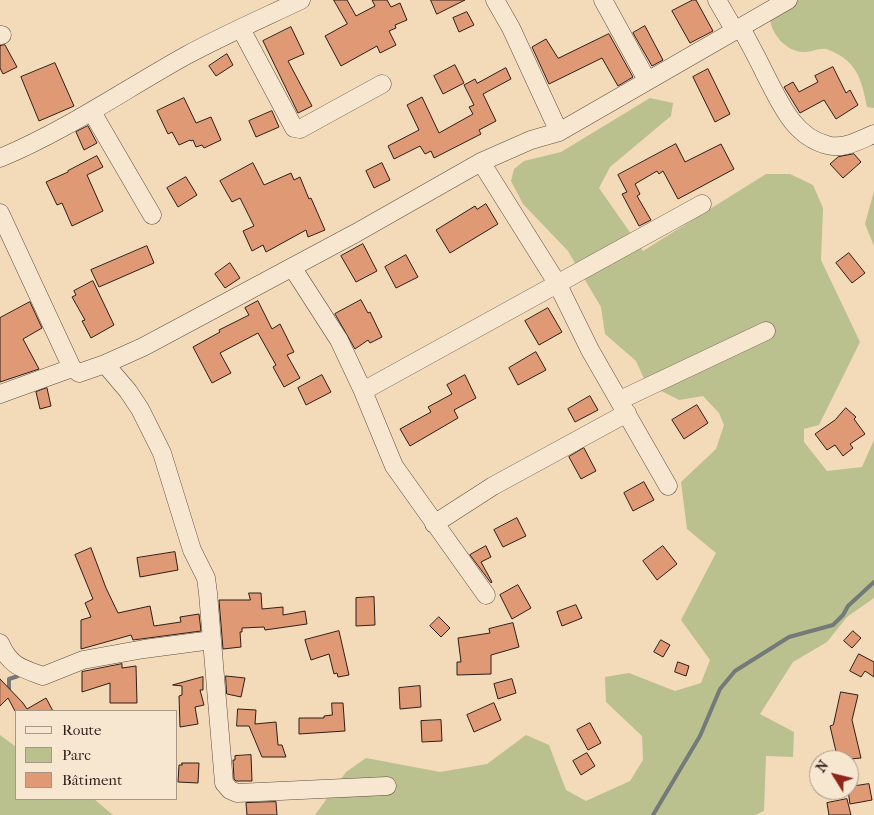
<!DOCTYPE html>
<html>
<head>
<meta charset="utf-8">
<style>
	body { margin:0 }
	#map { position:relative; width:874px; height:815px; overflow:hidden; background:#f3dab8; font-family:"IM FELL French Canon",serif }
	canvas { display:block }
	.legend { position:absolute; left:15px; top:710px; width:162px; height:90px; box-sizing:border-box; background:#f7e7d1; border:1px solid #a79787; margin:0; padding:6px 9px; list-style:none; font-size:15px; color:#2f1e18 }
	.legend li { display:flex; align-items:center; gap:10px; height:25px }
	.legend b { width:25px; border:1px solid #a79787 }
	.north { position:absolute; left:809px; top:750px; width:50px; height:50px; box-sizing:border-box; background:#f7e7d1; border:1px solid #a79787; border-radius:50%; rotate:306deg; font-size:14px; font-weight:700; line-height:20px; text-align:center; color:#2f1e18 }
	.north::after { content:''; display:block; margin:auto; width:18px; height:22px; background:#8f2418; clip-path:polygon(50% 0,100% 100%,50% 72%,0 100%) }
</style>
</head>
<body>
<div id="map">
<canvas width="874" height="815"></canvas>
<ul class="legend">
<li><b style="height:6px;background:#f7e7d1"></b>Route</li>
<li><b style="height:14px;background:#bbc08f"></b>Parc</li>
<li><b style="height:14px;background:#df9975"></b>Bâtiment</li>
</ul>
<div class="north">N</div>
</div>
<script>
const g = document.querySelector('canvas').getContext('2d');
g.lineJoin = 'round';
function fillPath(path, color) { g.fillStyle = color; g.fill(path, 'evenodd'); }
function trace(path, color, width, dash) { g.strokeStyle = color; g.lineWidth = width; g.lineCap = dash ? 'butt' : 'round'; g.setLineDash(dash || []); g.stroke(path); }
fillPath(new Path2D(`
	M772,0H874V108L867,107C862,80 857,61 829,50C821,46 811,53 803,52C786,51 772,35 770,19C769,13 771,6 772,0Z
	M650,98L673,103L671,116L610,167L599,188L643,251L766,174H790L813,185L823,208L821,260L860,342L819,425L804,429V442L827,471L862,467L874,440V598L847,617L827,642L793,662L760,714L794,732L793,757L766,756L764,811L755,815H315L346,772L366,758L440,772L487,764L526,735L549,745L566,790L586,801L630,781L643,760L642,736L606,702L605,677L629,673L675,691L701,683L710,660L681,620L716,553L687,529L681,482L716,449L724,425L719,413L703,396L679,400L646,383L636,361L605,334L601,307L575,263L568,251L523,204L511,181L514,169L524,161L561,152Z
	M874,191V246L865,224Z
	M0,735L16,747V799H94L113,815H0Z`), '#bbc08f');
trace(new Path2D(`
	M0,697L3,692L9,691V679L18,676V671
	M653,815L700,736L720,689L735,671L789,637L833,625L843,615L848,606L874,582`), '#737a79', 4);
const building = new Path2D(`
	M334,0H347L356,16L375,6L372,0H387L391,7L400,3L407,20L395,25L396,28L389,31L396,45L380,53L377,46L341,66L325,36L347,24Z
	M431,0H465L437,14Z
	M693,0H696L713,31L690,43L672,11Z
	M467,12L474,25L459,32L453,18Z
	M645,26L663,60L652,66L633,33Z
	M291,27L304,54L288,61L312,106L298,113L263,41Z
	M609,34L633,77L618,86L602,58L549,84L532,47L546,39L558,58Z
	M5,45L17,67L3,74L0,68V46Z
	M227,54L233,65L216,76L209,66Z
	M55,63L74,106L39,121L21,77Z
	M455,65L464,83L443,94L434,76Z
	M833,67L846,93L850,90L858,105L836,119L824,100L800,113L784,87L793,82L799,92L818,82L815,76Z
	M506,68L511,79L483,94L496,121L479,130L481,134L434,158L431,151L425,154L420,146L394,159L388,146L419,130L407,105L422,97L439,133L473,114L469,107L474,105L464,85L475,79L477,83Z
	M708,69L730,114L715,122L693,77Z
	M184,98L196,123L211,117L221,140L204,148L202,145L196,147L193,140L191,141L190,140L179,145L172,132L168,134L157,111Z
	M272,111L279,127L256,137L249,121Z
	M88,126L97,143L84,150L76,132Z
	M676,144L685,162L721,144L734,169L678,199L663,171L659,174L657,171L635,184L640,194L637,196L651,220L639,226L622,194L627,192L618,175Z
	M854,154L861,162L843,178L830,164L838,157Z
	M97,156L103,167L87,175L103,211L72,226L62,203L57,205L46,182L68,172V171Z
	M253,163L264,185L291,173L294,180L300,177L309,199L311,198L325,230L308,237L306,230L266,252L263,245L252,251L243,231L254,226L240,198L232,202L220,181Z
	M382,163L390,180L374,188L366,171Z
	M186,177L197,195L178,207L167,188Z
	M486,204L498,224L450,253L436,230L475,206L477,209Z
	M363,244L377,271L356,282L341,256Z
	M147,246L154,263L99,287L91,270Z
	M849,253L865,273L852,283L836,263Z
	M406,255L418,277L396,288L385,267Z
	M230,263L240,278L225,288L215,274Z
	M93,281L114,325L91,338L82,321L85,320L72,297L76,295L74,291Z
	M361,300L368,313L370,312L382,337L370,343L368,340L355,349L335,314Z
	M258,301L272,329L280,324L294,352L287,355L300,378L284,387L273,367L276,365L258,333L220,353L231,373L212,383L193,347L220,332L219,330L249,315L245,308Z
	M30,302L42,328L23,339L39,369L0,382V318Z
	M548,308L562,332L539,345L525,321Z
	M536,352L546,370L518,385L509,368Z
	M322,375L331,392L306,405L298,388Z
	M465,375L476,398L454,410L458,418L410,446L400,429L431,412L428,407L452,394L447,385Z
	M47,388L51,406L40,409L36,392Z
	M590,396L598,410L575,422L568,409Z
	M697,405L708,423L684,439L672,420Z
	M846,408L856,417L854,419L865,434L850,444L853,448L843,456L835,445L827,450L815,434L835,420Z
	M584,448L596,471L581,479L569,457Z
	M644,482L654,500L633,511L624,493Z
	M517,518L526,536L503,547L494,530Z
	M486,546L491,557L481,562L492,582L491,583L470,555Z
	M663,546L677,564L657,580L643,561Z
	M91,548L106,588L118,613L150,606L154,626L181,622L180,617L199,614L201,631L133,640L131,635L81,649V620L91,617L85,603L93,599L75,555Z
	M175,552L178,570L140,577L137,558Z
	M518,585L531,608L512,619L500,595Z
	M249,593H261L262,609L283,607V615L305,611L307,624L265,630L264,627L242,628V632H240L241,647L223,649L219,600H250Z
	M374,597L375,625L356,626V598Z
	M576,605L582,618L562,626L557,612Z
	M439,617L450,628L441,637L430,626Z
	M513,623L519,647L491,655V674L457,675V662H461L458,638L490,633L489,629Z
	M339,631L349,675L338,677L337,673L334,674L329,654L311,660L305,640Z
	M853,631L861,638L852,648L844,641Z
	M661,640L670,645L663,657L654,652Z
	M859,654L874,662V677L865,671L861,677L850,671Z
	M678,662L689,666L686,676L675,672Z
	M122,664V668L136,666L137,703H110V683L82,692V672Z
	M226,676L245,678L241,697L227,694Z
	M203,677V690H200L204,705L195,707L198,724L180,727L179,696L182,695V686L173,685Z
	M0,679L23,703L27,709L46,698L53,711H15L8,698L0,706Z
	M512,679L516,693L498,699L494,684Z
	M420,686L421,707L400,709L399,688Z
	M841,692L858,695L852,720L861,758L838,760L830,726L833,725Z
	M332,703H343L345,731L299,734V718H324V716L332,715Z
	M494,703L501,720L474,732L467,715Z
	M238,709L256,710L255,724L276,722L278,745H282L286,757H262L249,726H237Z
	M441,720L442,741L422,742L421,721Z
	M590,723L601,743L588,750L577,730Z
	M587,753L595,766L581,775L573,761Z
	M251,755L252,781H236L234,779L233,760H235V756Z
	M182,763H199L198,783L178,782L179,765H182Z
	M869,784L872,800L850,804L848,790L849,787Z
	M847,799L851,815H829L827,803Z
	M276,802L277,815H247L246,803Z`);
fillPath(building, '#df9975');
trace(building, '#2f1e18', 1);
const minor = new Path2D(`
	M495,0L511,28L559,132
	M603,0L647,80
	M717,0L735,31
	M741,28C749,43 757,57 764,72C779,100 792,136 827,145C843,150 860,140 874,134
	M241,29L294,128L300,129L382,84
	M0,35H2
	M92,112L152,215
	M0,158C67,130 124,90 187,55C224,35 263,18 301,0
	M481,162L557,283L590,350L668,486
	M0,213L72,368L79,373L105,364L143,347L356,233L481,162L531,140L559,132L788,0
	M292,267L339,340L363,391L394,466L486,595
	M105,364L128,391L140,409L162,453L192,550L206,578L208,593L224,783L230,790L237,793L387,786
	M363,391L702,204
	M0,394L72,368
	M620,400L766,331
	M434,524L493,486L627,413
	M0,643C10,666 21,668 43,676L83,660L144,649L212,640`);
trace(minor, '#604d40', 19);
trace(minor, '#f7e7d1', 18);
</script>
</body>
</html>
